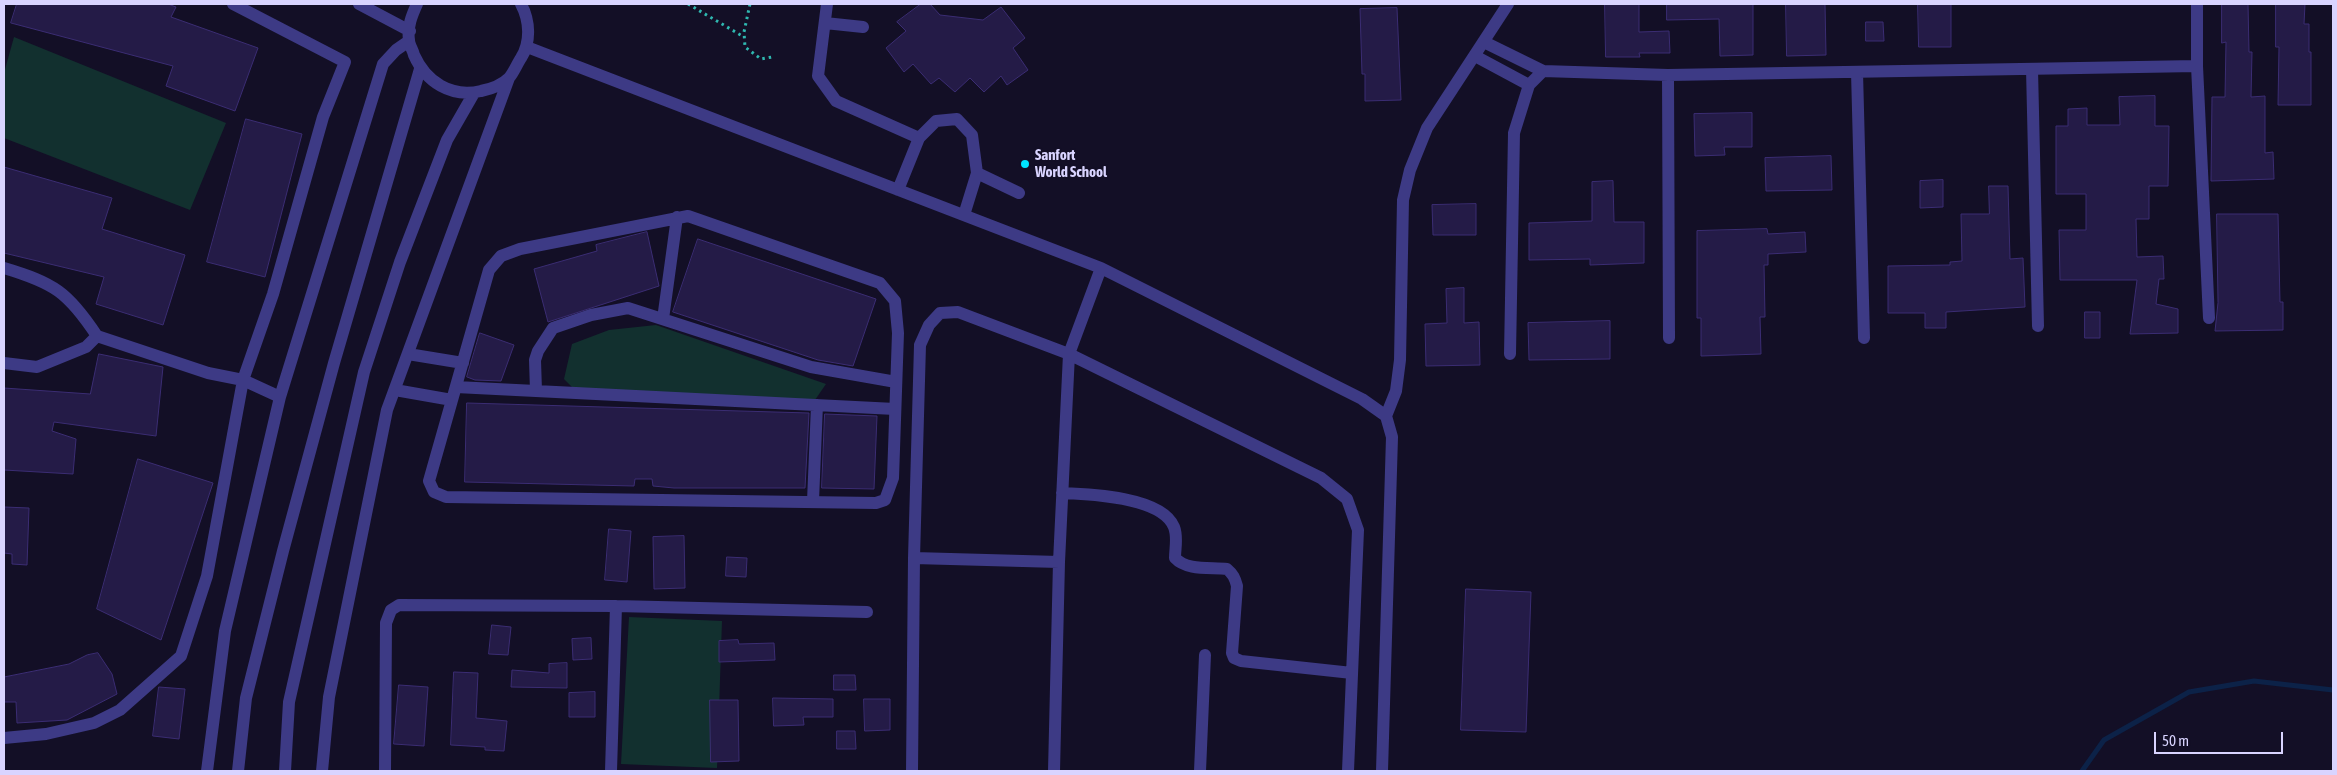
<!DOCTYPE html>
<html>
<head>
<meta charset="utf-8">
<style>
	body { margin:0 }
	#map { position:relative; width:2337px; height:775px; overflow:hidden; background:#130f26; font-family:"Asap Condensed",sans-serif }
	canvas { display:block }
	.frame { position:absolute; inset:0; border:5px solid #d9d4ff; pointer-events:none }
	.scale { position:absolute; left:2154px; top:732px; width:129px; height:22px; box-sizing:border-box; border:2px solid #d9d4ff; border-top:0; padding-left:6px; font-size:15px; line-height:18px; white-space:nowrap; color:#d9d4ff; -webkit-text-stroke:4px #130f26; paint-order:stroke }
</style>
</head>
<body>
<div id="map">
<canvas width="2337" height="775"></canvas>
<div class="frame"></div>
<div class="scale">50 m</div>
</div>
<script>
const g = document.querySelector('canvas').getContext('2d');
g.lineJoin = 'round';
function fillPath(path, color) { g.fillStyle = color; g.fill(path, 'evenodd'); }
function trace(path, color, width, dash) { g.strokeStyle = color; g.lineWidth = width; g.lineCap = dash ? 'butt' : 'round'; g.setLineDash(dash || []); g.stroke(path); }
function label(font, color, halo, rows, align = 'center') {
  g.font = font + ' "Asap Condensed",sans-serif'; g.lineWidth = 4; g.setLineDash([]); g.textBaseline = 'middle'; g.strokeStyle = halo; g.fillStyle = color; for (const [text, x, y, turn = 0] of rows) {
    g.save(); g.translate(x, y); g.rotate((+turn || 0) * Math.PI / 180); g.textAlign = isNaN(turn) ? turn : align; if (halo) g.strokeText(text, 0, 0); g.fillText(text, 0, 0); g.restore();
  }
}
fillPath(new Path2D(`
	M14,37L226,123L190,210L4,138V73Z
	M656,325L826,384L815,400L574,389L564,379L572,344L609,330Z
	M629,617L722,621L717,768L621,764Z`), '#12302f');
trace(new Path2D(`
	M2082,771L2104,740L2189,692L2254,681L2333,690`), '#0c2248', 5);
const building = new Path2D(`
	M17,4H168L176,7L171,17L258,48L235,111L166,86L173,66L11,23Z
	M921,4H930L940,15L983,20L1001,7L1025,38L1013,48L1028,70L1007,85L1001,76L984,92L970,78L955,92L939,78L931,84L913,64L904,72L886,48L906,31L897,22Z
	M1605,4H1639V32L1669,31L1670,53H1639L1640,57H1606Z
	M1667,4H1753V55L1720,56L1719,19L1667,20Z
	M1786,4H1825L1826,55L1787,56Z
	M1918,4H1951V47H1919Z
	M2222,4H2248L2249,52H2252L2251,97L2265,96V153L2273,152L2274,179L2211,181L2212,97H2225L2226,42L2222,43Z
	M2276,4H2305L2304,24H2309V52H2311V105H2278L2279,47H2276Z
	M1397,8L1401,100L1365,101V74H1362L1360,9Z
	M1866,22H1883L1884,41H1866Z
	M2155,96V126H2169L2168,186H2149V219H2136L2137,257L2163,256L2164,279H2159L2156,304L2178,309V333L2130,334L2137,280H2060L2059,230H2086V194H2056V126H2068V109L2087,108V125H2120L2119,97Z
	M1752,113V147H1724L1725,155L1695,156L1694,114Z
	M246,119L302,134L265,277L207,262Z
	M1831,156L1832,190L1766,191L1765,158Z
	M4,167L112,198L102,229L185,255L163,325L96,304L104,277L4,253Z
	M1943,180V207L1920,208V181Z
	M1613,181L1614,222H1644V263L1590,265V259L1529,260V223L1592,221V182Z
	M1989,186H2008L2010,259L2023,258L2025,307L1946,312V328H1925V313H1888V266L1950,265V262L1962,261L1961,214H1989Z
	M1476,204V235H1433L1432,205Z
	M2217,214H2278L2280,302H2283V330L2215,331L2218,303Z
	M1767,229L1768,234L1805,232L1806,252L1768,254V265H1764L1765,317H1760L1761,354L1701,356V318H1697V231Z
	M647,232L659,286L548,322L534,269L597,251L596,245Z
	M698,239L876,299L853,366L818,360L673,312Z
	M1464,288V323L1479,322L1480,365L1426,366L1425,324L1447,323L1446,289Z
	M2085,312H2100V338H2085Z
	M1610,321V359L1529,360L1528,323Z
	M480,333L514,345L501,381L475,380L467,377Z
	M99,354L163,367L156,436L54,422L52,431L76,439L73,474L4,470V388L90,394Z
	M467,403L809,413L805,488H674L653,486L652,479H635L634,486L465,482Z
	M825,414L877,416L874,489L822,488Z
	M138,459L213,483L161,640L97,609Z
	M4,507L29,508L27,565L12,564V554L4,553Z
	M609,529L631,531L627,582L605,580Z
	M684,536L685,588L654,589L653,537Z
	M727,557L747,558L746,577L726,576Z
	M1466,589L1531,592L1526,732L1461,730Z
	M492,625L511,627L508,655L489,654Z
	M591,638L592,659L573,660L572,639Z
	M738,640L739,644L774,643L775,660L719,662V641Z
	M98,653L112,674L117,694L67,720L17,723L16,702H4V677L69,664L87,655Z
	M567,663V688L511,687L512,670L549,673V664Z
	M454,672L478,673L476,718L507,721L504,751L485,750V747L451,745Z
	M834,675H855L856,690H834Z
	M399,685L428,687L424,746L394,744Z
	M159,687L185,689L179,739L153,736Z
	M595,692V717H569V693Z
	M773,698L833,699V717H803L804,725L774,726Z
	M864,699H890V730L865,731Z
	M710,700H738L739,761L711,762Z
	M837,731H855L856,749H837Z`);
fillPath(building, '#241b47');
trace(building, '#3b2d73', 1);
trace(new Path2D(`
	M688,4L744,37
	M750,4L744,32L745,47L761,59L772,57`), '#2fb8b0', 3, [2.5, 4]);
trace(new Path2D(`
	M359,4L410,31
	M417,4C412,15 407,27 409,40C409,45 413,50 414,55C426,82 451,98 481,91C491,89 502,85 509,78C514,72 517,64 521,58C531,42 530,21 521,4
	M827,4L818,76L836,101L919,138
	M2197,4V66L2209,318
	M825,23L863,27
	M1484,42L1543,71
	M527,47L1101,268L1362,399L1386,416L1392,437L1382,771
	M1475,56L1529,85
	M2032,69L2038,326
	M1857,72L1864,338
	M1668,75L1669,338
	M977,173L1019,193
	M898,190L919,138L936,121L957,119L972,135L977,173L964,215
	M688,216L880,283L895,301L898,333L893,478L885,500L876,503L446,497L434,492L429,481L489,270L501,256L520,249Z
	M4,268C54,283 68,292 97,336
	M663,319L677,217
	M408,354L463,363
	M1510,354L1514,133L1529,85L1543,71L1668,75L2197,66
	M4,363L37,367L86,347L97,336L208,373L243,380L280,397
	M456,387L895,409
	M395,390L452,400
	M536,391L535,360L538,351L553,328L591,315L628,308L811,367L896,382
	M1386,416L1396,391L1400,360L1403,200L1410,170L1427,128L1508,4
	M1062,493C1090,494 1162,497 1174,527C1178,537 1175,548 1175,558C1187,571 1211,567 1227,569C1233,574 1235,578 1237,586L1232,653L1234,658L1241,661L1352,673
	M813,501L817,405
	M914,558L1059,562
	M4,738L46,734L94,723L120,710L181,656L207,576L243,380L273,294L323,117L345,62L233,4
	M207,771L225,631L280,397L383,64L396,50L409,41
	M238,771L246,698L283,551L334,363L420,69
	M285,771L289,702L364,372L400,262L447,140L474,93
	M322,771L329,697L387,410L509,78
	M385,771L386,623L391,610L399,605L616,606L867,612
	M611,771L616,606
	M912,771L914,558L920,345L929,325L940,313L958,312L1069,354L1321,478L1347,499L1358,530L1348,771
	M1054,771L1059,562L1069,354L1101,268
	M1200,771L1205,655`), '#3d3a85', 12);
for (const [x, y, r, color] of [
	[1025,164,5,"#00e5ff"]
]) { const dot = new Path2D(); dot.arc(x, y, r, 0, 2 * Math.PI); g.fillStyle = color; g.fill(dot); trace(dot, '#130f26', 2); }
label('bold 15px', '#d9d4ff', '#130f26', [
	["Sanfort",1035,155],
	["World School",1035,172]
], 'left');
</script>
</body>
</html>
